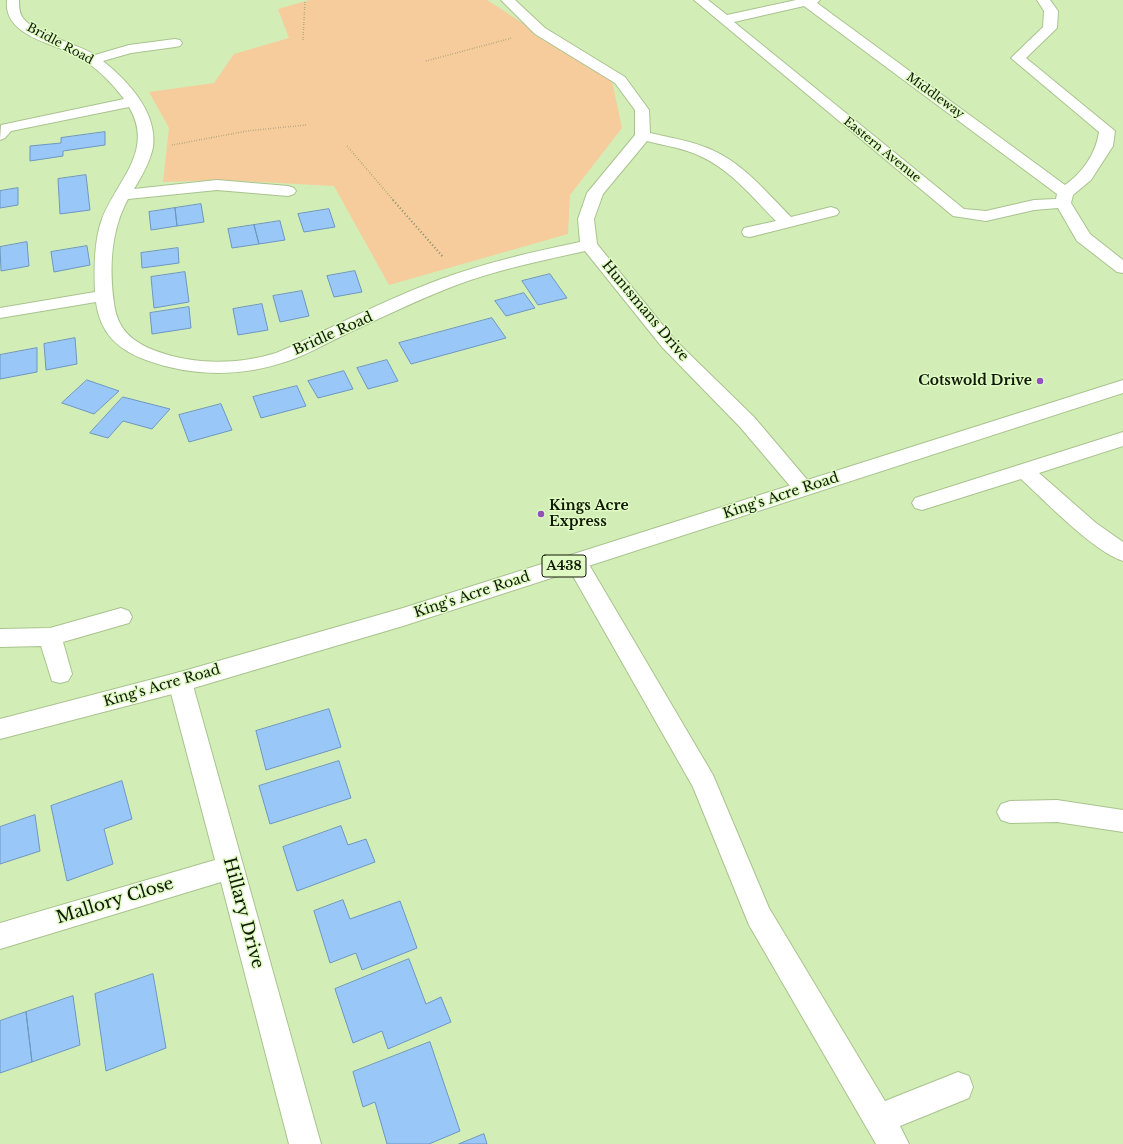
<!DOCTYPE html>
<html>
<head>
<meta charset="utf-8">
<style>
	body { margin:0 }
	canvas { display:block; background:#d2edb6 }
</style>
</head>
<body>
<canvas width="1123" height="1144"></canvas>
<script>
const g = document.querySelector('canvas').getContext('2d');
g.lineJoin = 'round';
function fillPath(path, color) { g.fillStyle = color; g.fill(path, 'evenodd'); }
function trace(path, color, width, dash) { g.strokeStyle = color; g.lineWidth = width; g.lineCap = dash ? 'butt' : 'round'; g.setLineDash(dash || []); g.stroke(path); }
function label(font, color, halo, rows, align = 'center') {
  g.font = font + ' "Libre Baskerville",serif'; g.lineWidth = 3; g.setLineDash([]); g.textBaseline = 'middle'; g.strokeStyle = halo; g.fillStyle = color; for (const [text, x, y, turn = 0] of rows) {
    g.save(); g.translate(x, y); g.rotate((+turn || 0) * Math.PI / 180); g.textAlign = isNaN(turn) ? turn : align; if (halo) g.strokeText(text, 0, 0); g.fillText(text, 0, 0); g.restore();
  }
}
fillPath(new Path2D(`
	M310,0H487L612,81L622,128L570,195L568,234L389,285L334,186L223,180L163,182L169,128L149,92L214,83L234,54L289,38L278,9Z`), '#f7cc9c');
const building = new Path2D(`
	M105,132V145L63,151V156L30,161V146L61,143V138Z
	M86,175L90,210L60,214L58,179Z
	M18,188V205L0,208V191Z
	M201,204L204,222L177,226L175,208Z
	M175,208L177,226L151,230L149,212Z
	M329,209L335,227L304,232L298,214Z
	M280,221L285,240L259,244L254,225Z
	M254,225L259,244L232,248L228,229Z
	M27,242L29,266L1,271L0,247Z
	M87,246L90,265L54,272L51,252Z
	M178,248L179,263L142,268L141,253Z
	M355,271L362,292L334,297L327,276Z
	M185,272L189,302L154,308L151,277Z
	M550,274L567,298L538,305L522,281Z
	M302,291L309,316L280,322L273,296Z
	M524,293L535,308L506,316L495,301Z
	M262,304L268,330L238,335L233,309Z
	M189,307L191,328L152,334L150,313Z
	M492,318L506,338L411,364L399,343Z
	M75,338L77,364L46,370L44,344Z
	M37,348V372L0,379V355Z
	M387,360L398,381L368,389L357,368Z
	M344,371L353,389L318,398L308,381Z
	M87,380L119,391L94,414L62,403Z
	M297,386L306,406L261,418L253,397Z
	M123,397L170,409L152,429L123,421L108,438L90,433Z
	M221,404L232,430L189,442L179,415Z
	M329,709L341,747L266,770L256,731Z
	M339,761L351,798L270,824L259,786Z
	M122,781L132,819L104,829L113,864L67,881L51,806Z
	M35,815L40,851L0,864V827Z
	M341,826L348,845L366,839L375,862L297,891L283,847Z
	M343,900L350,919L400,901L417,948L362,970L356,953L330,963L314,911Z
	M409,959L426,1004L441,997L451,1022L388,1049L382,1031L353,1043L335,989Z
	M153,974L166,1048L106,1071L95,994Z
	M73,996L80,1045L32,1062L26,1012Z
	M26,1012L32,1062L0,1073V1021Z
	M430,1042L460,1131L429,1144H387L375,1102L363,1107L353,1072Z
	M484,1134L487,1144H459Z`);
fillPath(building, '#98c7f8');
trace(building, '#6d97c1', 1);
const minor = new Path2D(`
	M7,0H19C19,6 19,13 23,18C35,34 76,43 95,55L129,45L175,39L180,40L182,43L180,46L175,47L131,53L103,61C128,81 158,113 153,147C150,162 142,176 134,189L217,180L288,186L294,188L296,191L294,194L288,196L217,190L128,199C111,230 109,268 114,303C117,329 132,342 156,351C193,365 238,365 276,353C294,346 312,336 330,328C367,310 403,293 441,279C487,262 533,252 580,242L578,219L587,193L635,135V110L615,83L535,34L501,0H515L545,28L625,77L649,110L650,133C671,138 693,141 712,150C744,164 767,193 791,217L831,207L837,209L839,212L837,215L750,237L744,236L742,232L744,228L776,221C753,198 732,171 702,157C685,148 665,146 647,141L603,194L594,219L597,244L674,339L754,417L810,483L813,488L810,493L803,495L796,493L740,427L662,347L585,251C540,261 496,270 454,286C415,301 378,319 340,337C323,345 306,355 288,361C242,377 192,377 146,360C118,350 100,333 96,302L0,318V308L95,292C94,269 94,240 102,219C117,180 155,151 129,107L11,131L5,138L0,140L1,125L124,99C112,83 96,67 79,57C55,43 3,37 7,0Z
	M694,0H708L727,15L796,0H820L817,3L1065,185C1082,173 1096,154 1099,132L1011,58L1043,27L1044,11L1037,0H1050L1058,11L1057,28L1026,58L1115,131L1113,146L1091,180L1073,195L1071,203L1090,234L1123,260V273L1117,272L1077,241L1058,208L1034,210L986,221L953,216ZM804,6L1057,194L1056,199L1034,200L986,211L964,209L734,22Z
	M1123,432V446L1039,473L1096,523L1123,542V561C1094,552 1045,501 1021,479L922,510L915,508L912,503L915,498Z
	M576,554L584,556L713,775L769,908L885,1101L958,1072L969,1076L973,1087L969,1098L900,1126L909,1144H876L749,925L693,787L565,562L568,556Z
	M121,608L129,611L132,617L129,623L63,642L72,674L68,681L60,683L52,681L41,646L0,647V629L50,628Z
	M180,672L188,675L192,682L321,1144H289L221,882L0,949V923L215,860L168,682L172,675Z
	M1057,800L1123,810V832L1057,822L1010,823L1001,820L997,812L1001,804L1010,801Z`);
const highway = new Path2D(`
	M1123,380V393L403,626L180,692L0,739V719L180,672L403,608Z`);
trace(minor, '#a9c38e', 2);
trace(highway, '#a9c38e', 2);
trace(new Path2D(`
	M303,40L305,0
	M426,61L512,38
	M172,145L247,131L306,125
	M347,146L394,201`), '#798c65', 1.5, [0.5, 2]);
trace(new Path2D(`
	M393,200L443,257`), '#798c65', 2, [1, 2.5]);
fillPath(minor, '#fff');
fillPath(highway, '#fff');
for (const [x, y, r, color] of [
	[1040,381,4,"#944fc3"],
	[541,514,4,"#944fc3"]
]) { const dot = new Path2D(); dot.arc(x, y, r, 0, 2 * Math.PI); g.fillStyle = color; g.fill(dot); trace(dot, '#dffbc3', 1.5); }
label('12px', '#101905', '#dffbc3', [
	["Bridle Road",60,44,28],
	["Middleway",935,96,36],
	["Eastern Avenue",882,150,39]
]);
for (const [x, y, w] of [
	[564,566,44]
]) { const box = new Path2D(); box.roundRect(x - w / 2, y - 11, w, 22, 3); g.fillStyle = '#dffbc3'; g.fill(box); trace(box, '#101905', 1); }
label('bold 13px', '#101905', null, [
	["A438",564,566]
]);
label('14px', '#101905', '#dffbc3', [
	["Huntsmans Drive",645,311,50],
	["Bridle Road",333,334,-24],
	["King's Acre Road",781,496,-18],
	["King's Acre Road",472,595,-18],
	["King's Acre Road",162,686,-16]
]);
label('bold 14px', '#101905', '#dffbc3', [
	["Cotswold Drive",1032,381],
	["Kings Acre",549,506,"left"],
	["Express",549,522,"left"]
], 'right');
label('17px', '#101905', '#dffbc3', [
	["Mallory Close",115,901,-17],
	["Hillary Drive",243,913,75]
]);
</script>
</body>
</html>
